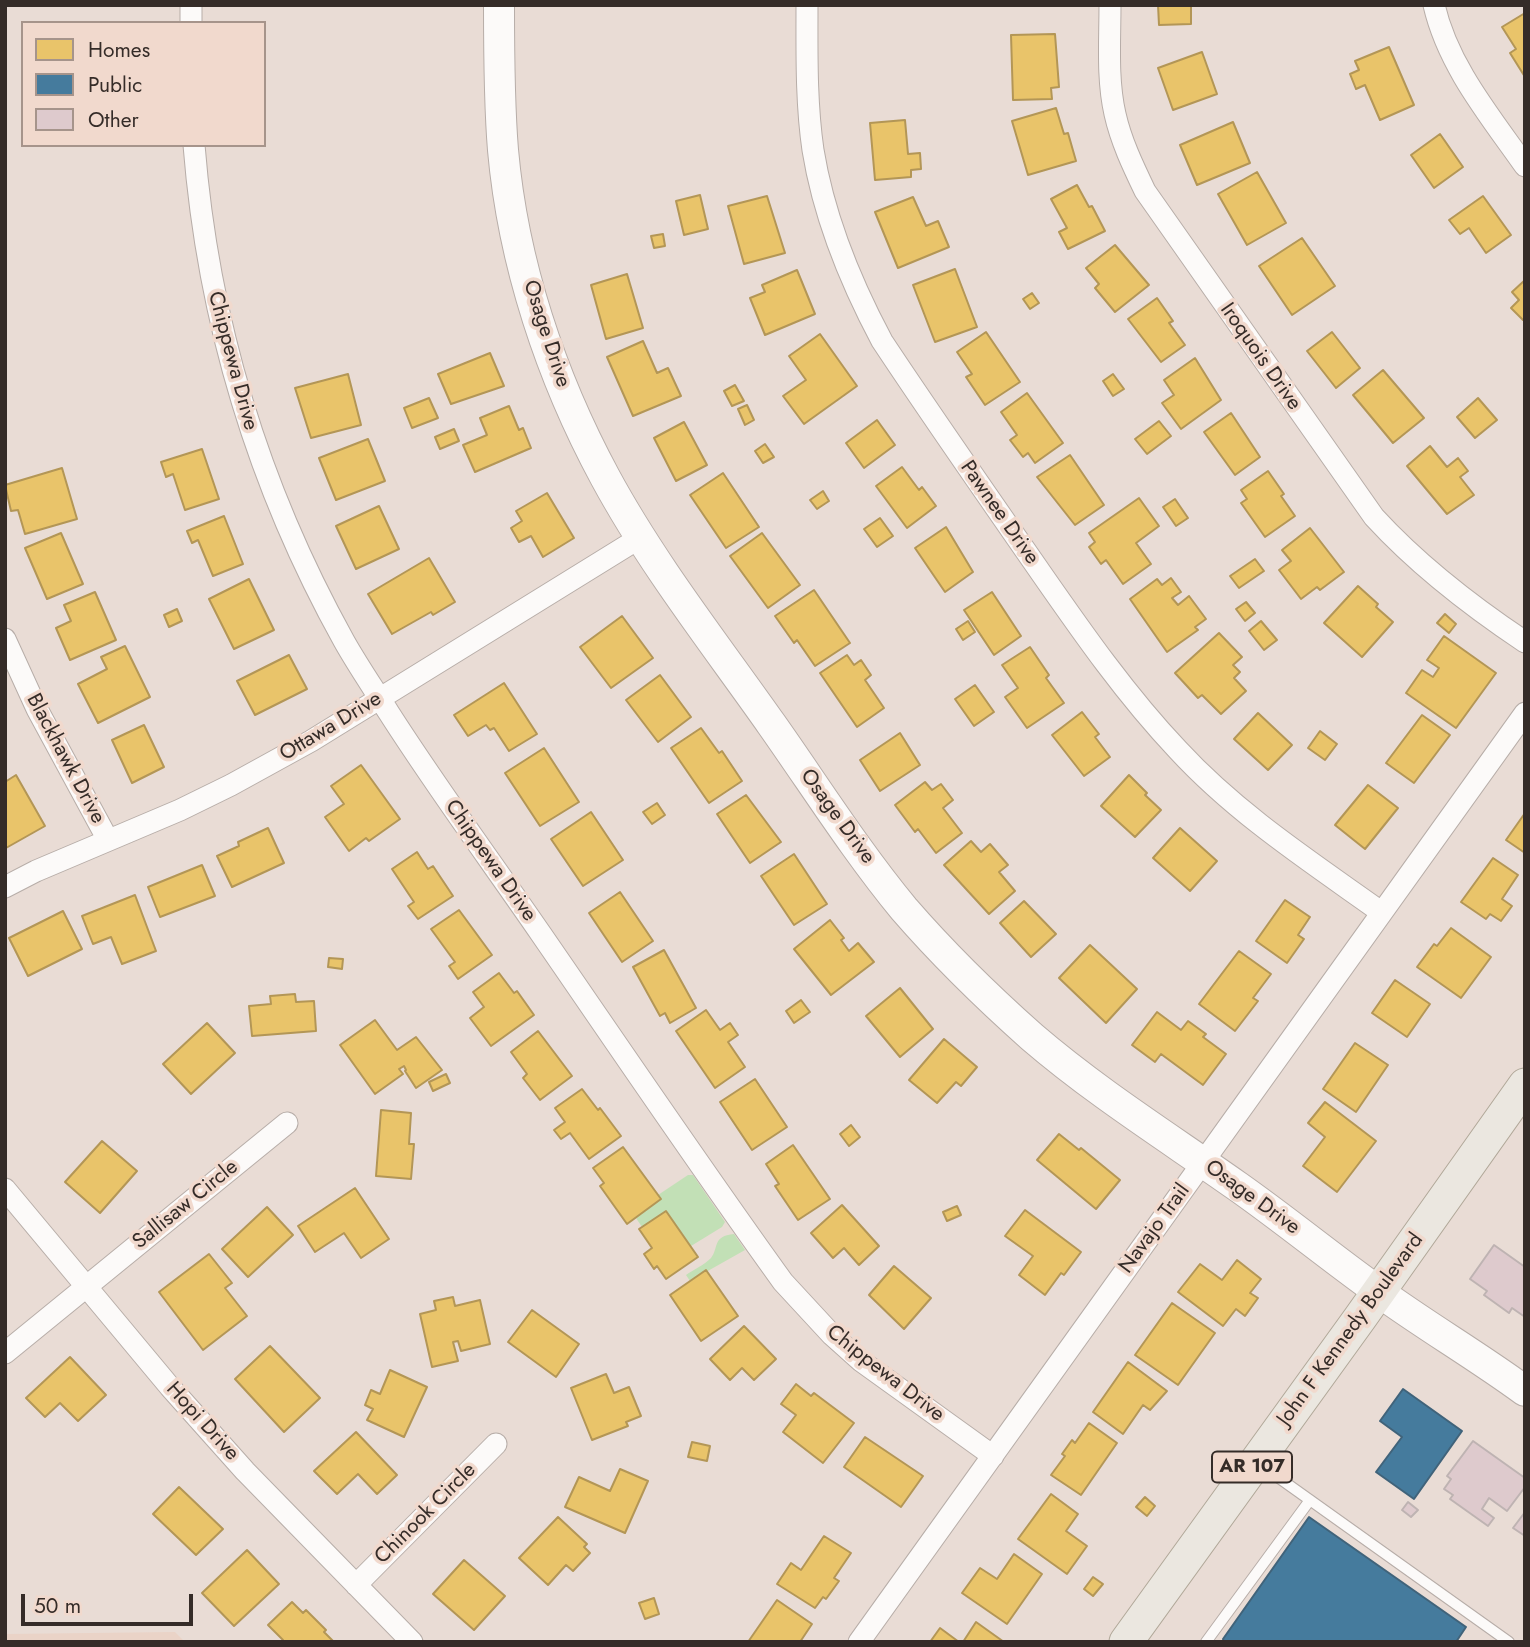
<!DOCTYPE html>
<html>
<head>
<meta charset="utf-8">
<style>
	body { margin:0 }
	#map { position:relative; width:1530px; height:1647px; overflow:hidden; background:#e9dcd5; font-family:Jost,sans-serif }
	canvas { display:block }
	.frame { position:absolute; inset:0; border:7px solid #352c28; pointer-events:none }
	.legend { position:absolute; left:21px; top:21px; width:245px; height:126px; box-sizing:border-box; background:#f1d9cd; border:2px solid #a6948b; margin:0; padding:9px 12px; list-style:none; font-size:21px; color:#352c28 }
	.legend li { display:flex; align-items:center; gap:14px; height:35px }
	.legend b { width:35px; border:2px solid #a6948b }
	.scale { position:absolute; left:21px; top:1594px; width:172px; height:32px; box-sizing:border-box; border:4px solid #352c28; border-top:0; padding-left:9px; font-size:21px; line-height:24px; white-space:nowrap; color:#352c28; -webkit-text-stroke:5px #f1d9cd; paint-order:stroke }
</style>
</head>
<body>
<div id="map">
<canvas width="1530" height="1647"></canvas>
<div class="frame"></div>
<ul class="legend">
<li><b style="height:19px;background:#e9c46a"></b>Homes</li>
<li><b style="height:19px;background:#457b9d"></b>Public</li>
<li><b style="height:19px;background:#decacd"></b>Other</li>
</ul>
<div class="scale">50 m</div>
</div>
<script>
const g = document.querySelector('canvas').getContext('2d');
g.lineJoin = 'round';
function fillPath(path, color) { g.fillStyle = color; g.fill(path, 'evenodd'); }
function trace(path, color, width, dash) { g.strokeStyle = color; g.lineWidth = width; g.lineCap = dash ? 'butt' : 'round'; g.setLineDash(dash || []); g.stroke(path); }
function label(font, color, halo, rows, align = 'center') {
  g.font = font + ' Jost,sans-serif'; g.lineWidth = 7; g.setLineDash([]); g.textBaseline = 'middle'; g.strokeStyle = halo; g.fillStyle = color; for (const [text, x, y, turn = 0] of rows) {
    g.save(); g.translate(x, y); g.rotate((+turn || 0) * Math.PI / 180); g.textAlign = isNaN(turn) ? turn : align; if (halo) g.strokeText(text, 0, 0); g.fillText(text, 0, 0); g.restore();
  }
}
fillPath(new Path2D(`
	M175,1632L185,1642H5V1634Z`), '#ead3c7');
fillPath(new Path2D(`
	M688,1175H693L725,1222L722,1227L691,1246L666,1211L642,1227L636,1218L661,1199L658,1195Z
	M734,1234L745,1250L690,1281L686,1275C693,1270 704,1265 711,1258C719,1248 712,1236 734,1234Z`), '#c2e0b6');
const homes = new Path2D(`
	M1158,5H1191V24L1159,25Z
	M1525,13V77L1510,53L1516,49L1502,27Z
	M1055,34L1059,87L1051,88L1052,99L1013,100L1011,35Z
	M1389,47L1414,105L1380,120L1365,85L1356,89L1350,74L1359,70L1355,61Z
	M1202,52L1217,94L1173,110L1158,68Z
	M1056,108L1064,134L1068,133L1076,161L1028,175L1012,121Z
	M905,120L908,154L920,153L921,169L911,170V177L875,180L870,123Z
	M1233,122L1250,163L1197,185L1180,145Z
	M1440,134L1463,167L1434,188L1411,155Z
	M1257,172L1286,223L1247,245L1218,194Z
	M1077,185L1089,207L1092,206L1105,231L1068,249L1059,232L1067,228L1051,199Z
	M700,195L708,229L684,235L676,201Z
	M767,196L785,253L744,264L728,206Z
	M1483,196L1511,235L1486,253L1469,228L1460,234L1449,220Z
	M913,197L926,226L938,221L949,247L898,268L875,212Z
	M663,234L665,246L654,248L651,236Z
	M1302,238L1335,286L1292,315L1259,266Z
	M1115,245L1149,285L1115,312L1095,288L1099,284L1086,268Z
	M955,269L977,327L935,342L913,285Z
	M797,270L815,314L765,335L750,298L765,292L762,285Z
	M627,274L643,328L606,339L591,285Z
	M1525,280V319L1523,320L1511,308L1519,300L1512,292Z
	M1032,293L1039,303L1030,309L1023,299Z
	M1157,298L1173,321L1169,323L1185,345L1161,362L1128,319Z
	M986,332L1020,382L985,405L966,377L972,374L957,352Z
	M1332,332L1360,368L1336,388L1307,351Z
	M820,334L857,386L804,424L783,396L806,380L789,356Z
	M643,341L657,373L668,368L681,396L633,416L607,357Z
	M490,353L504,386L451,404L438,374Z
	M1195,358L1221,400L1181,429L1162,403L1174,395L1164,380Z
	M1383,370L1424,418L1393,443L1353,395Z
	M348,374L361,425L311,438L295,388Z
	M1113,374L1124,389L1113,396L1103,381Z
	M735,385L744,401L732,406L724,391Z
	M1027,393L1063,443L1035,463L1028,453L1023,457L1010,440L1017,435L1001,412Z
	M429,398L438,418L412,428L404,408Z
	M1478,398L1497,420L1475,438L1457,417Z
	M747,405L754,420L745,425L738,409Z
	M509,406L519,430L523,428L531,448L475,472L463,445L487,435L480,418Z
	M1231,413L1260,457L1235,475L1204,432Z
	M877,420L895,445L864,468L846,443Z
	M1159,421L1171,436L1147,454L1135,439Z
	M684,422L707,465L676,481L654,438Z
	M454,429L459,441L440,449L435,437Z
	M368,439L385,481L336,500L319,458Z
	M765,444L774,457L763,463L755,451Z
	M1430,446L1447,467L1458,458L1468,471L1460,477L1474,495L1447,514L1407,466Z
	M202,449L219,499L185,510L173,474L166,477L161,462Z
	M1070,455L1104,505L1075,525L1037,477Z
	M902,467L919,490L922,487L936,506L907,528L876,486Z
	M62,468L77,519L25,534L18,510L11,511L5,485Z
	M1268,471L1284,494L1281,496L1295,516L1265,537L1241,503L1247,499L1241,490Z
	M723,473L759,527L726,548L690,495Z
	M823,491L829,501L817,509L810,500Z
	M547,493L574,538L543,557L531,536L519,542L511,528L522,521L516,511Z
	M1139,498L1159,526L1136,543L1151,564L1123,584L1106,560L1101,564L1089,547L1095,542L1089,533Z
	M1175,499L1188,518L1176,526L1163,507Z
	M379,506L399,549L356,569L336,526Z
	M224,516L243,564L213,576L198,540L192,543L187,531Z
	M880,518L893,536L877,547L864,529Z
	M946,527L973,572L945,592L915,548Z
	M1310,528L1344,572L1320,590L1317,587L1301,599L1279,570L1291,561L1282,550Z
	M61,533L83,584L47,599L25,548Z
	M762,533L800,585L768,608L730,556Z
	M429,558L455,602L433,615L431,612L392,634L368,594Z
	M1255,559L1264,571L1239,588L1230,576Z
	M1171,578L1181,592L1172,598L1178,605L1189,596L1206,619L1195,627L1198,630L1167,652L1130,599L1157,579L1162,585Z
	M249,579L274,630L234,649L209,599Z
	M1358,586L1378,604L1376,607L1393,622L1362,657L1324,623Z
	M814,590L850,643L815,666L797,640L794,643L775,616Z
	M95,592L116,640L70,660L56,628L71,621L64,605Z
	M992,592L1021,636L994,655L964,610Z
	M1246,602L1255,613L1245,621L1236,609Z
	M177,609L182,621L169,627L164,615Z
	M1445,614L1456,624L1449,633L1437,623Z
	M622,616L653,658L611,688L580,647Z
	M968,621L975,632L963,640L956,629Z
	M1261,621L1277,640L1264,650L1249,631Z
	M1219,633L1242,657L1233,665L1240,672L1234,678L1246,691L1221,714L1202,695L1198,698L1175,673Z
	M1444,636L1496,673L1456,728L1406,693L1422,670L1433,677L1439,668L1427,660Z
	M125,646L150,697L98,723L78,684L107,669L101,657Z
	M1030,647L1049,675L1046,678L1064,703L1027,728L1005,697L1018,688L1002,665Z
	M289,655L307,689L255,715L237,681Z
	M847,655L854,665L861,660L871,675L865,680L884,708L857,727L820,673Z
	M660,675L691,717L658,742L626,700Z
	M504,683L537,734L509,751L494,728L490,730L486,725L468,736L454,715Z
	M975,685L994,712L974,726L955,699Z
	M1082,712L1099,734L1095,737L1110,757L1084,776L1052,735Z
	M1258,713L1292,745L1268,770L1234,739Z
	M1422,715L1450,735L1414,783L1386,763Z
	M144,725L164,767L132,783L112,740Z
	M701,728L719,753L722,751L742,781L709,803L671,748Z
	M1320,731L1337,744L1325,760L1308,748Z
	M900,733L920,765L880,791L860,760Z
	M544,748L579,802L540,826L505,773Z
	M361,765L400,819L369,841L366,838L349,851L325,817L344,804L331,786Z
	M16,775L45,826L6,848L5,782Z
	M1129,775L1147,793L1145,795L1161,810L1135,837L1101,806Z
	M925,782L932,790L941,784L953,800L943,808L962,833L936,853L918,829L915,832L895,805Z
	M1368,785L1398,808L1365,849L1335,825Z
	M746,795L781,842L750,863L717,814Z
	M657,803L665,815L652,824L643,812Z
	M591,812L623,860L583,886L551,839Z
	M1525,813V853L1506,840Z
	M268,828L284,863L232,887L217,856L239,846L238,842Z
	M1180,828L1217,861L1190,891L1153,858Z
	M971,841L981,852L990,844L1008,865L999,872L1015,891L989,914L944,865Z
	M417,852L428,869L433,866L453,896L418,919L408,906L414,902L392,869Z
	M794,854L827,904L794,925L761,876Z
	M1493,858L1518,875L1502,899L1512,906L1501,921L1490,914L1486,919L1461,902Z
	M202,865L215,896L160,917L148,887Z
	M620,892L653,941L622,962L589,913Z
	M135,895L156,951L122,964L111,937L93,944L82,916Z
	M1285,900L1310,917L1298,935L1304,939L1287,963L1256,941Z
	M1024,901L1056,934L1031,957L1000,923Z
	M459,910L492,955L458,979L449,966L455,962L431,929Z
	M63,911L82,949L28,976L9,938Z
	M830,920L844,938L841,940L849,951L858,943L874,962L831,995L794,949Z
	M1451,928L1491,957L1461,998L1417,967L1434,944L1437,946Z
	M1090,945L1137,989L1106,1023L1059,978Z
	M664,950L696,1008L670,1023L665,1013L660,1016L633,967Z
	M1239,951L1271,974L1253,998L1258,1001L1235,1031L1199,1004Z
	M329,958L343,959L342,969L328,967Z
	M499,973L514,993L517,991L534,1015L491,1046L470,1018L484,1007L473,992Z
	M1395,980L1430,1004L1407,1037L1372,1013Z
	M900,988L933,1029L900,1057L866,1016Z
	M295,994L296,1002L314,1001L316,1031L252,1036L249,1006L271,1004L270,996Z
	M801,1000L810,1012L794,1023L786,1011Z
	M706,1010L720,1030L730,1023L738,1035L728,1042L745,1067L715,1088L676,1031Z
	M1157,1012L1181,1030L1188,1021L1206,1034L1203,1037L1226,1054L1203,1085L1161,1054L1155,1062L1132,1045Z
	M375,1020L397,1050L416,1037L442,1070L416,1088L405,1071L406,1070L404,1066L399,1069L403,1074L375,1094L340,1045Z
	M207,1023L235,1053L191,1094L163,1064Z
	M538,1031L572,1076L540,1100L523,1078L527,1074L511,1052Z
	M944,1039L977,1067L961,1086L956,1082L937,1103L909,1080Z
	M1355,1043L1388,1065L1356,1112L1323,1089Z
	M446,1074L450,1083L433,1091L429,1082Z
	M755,1079L787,1127L752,1150L720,1102Z
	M582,1089L598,1110L600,1108L621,1136L589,1159L570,1133L561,1139L554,1130L565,1122L555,1108Z
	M1325,1102L1376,1141L1337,1192L1303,1166L1325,1137L1308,1123Z
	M381,1110L411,1113L409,1144H414L411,1179L376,1176Z
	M851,1125L860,1137L849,1146L840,1134Z
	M1059,1134L1079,1150L1081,1148L1120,1180L1096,1209L1037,1160Z
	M102,1141L137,1171L100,1213L65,1182Z
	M793,1145L830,1199L798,1220L775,1186L779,1184L766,1164Z
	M623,1147L661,1199L627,1224L600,1186L604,1183L593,1168Z
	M355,1188L389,1239L361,1258L344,1233L315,1252L298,1226Z
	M842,1205L879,1246L859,1265L844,1248L833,1258L811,1233Z
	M957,1206L961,1215L947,1221L943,1212Z
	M267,1207L293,1235L248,1277L222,1249Z
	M1025,1210L1081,1252L1064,1275L1061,1273L1045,1295L1019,1275L1033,1256L1005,1236Z
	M666,1211L698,1257L666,1279L657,1266L654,1269L644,1254L652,1248L639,1229Z
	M209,1254L232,1283L225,1288L247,1316L203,1350L159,1292Z
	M1237,1260L1261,1279L1250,1293L1258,1298L1245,1316L1236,1309L1223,1326L1178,1292L1200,1264L1222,1280Z
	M894,1266L931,1298L904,1329L869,1295Z
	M706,1270L738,1316L701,1341L670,1295Z
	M453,1297L455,1306L480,1300L490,1344L461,1351L458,1341L453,1342L458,1361L432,1367L420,1314L436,1310L434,1301Z
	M1172,1303L1215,1333L1178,1385L1135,1355Z
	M532,1310L579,1344L556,1377L508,1342Z
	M744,1326L776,1359L754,1380L742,1368L730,1380L710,1359Z
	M270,1346L320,1398L284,1432L235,1379Z
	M70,1357L106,1395L78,1421L60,1403L45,1417L26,1398Z
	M1128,1362L1167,1391L1150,1410L1143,1405L1123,1434L1093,1412Z
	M390,1370L427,1387L404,1437L367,1420L373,1409L365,1405L371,1390L380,1394Z
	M606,1374L614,1393L629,1387L641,1416L626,1422L628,1426L592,1440L571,1388Z
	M796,1384L811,1396L814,1393L854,1423L823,1463L783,1432L796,1415L781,1404Z
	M1089,1423L1117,1443L1081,1495L1051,1475L1065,1456L1062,1454L1072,1440L1075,1443Z
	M356,1432L397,1475L377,1494L358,1474L337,1494L314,1471Z
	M865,1437L923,1476L901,1507L844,1467Z
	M692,1442L710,1446L707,1461L688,1457Z
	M620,1469L648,1481L625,1533L565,1507L579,1477L610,1491Z
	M179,1487L223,1529L196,1555L153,1514Z
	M1051,1494L1078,1514L1066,1531L1087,1546L1067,1574L1018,1539Z
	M1145,1497L1155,1506L1147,1516L1136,1507Z
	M558,1517L587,1544L584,1547L590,1553L573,1571L566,1565L548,1585L519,1558Z
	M824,1536L851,1553L834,1578L839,1581L826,1599L823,1597L815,1608L777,1584L791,1563L801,1570Z
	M247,1550L279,1584L234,1626L202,1593Z
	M1014,1554L1042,1574L1007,1624L962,1593L980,1568L997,1579Z
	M464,1560L505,1596L474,1630L433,1594Z
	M1093,1577L1103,1584L1093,1596L1084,1589Z
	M654,1598L659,1614L645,1619L639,1603Z
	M777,1600L812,1624L800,1642H748Z
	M292,1602L303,1613L306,1610L326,1630L324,1632L333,1641L281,1642L283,1640L268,1625Z
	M976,1622L1004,1642H963Z
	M940,1628L959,1642H930Z`);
fillPath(homes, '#e9c46a');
trace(homes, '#b39656', 2);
const public = new Path2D(`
	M1403,1389L1462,1431L1414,1499L1376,1472L1402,1437L1380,1421Z
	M1309,1517L1466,1627L1456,1642H1224L1223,1639Z`);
fillPath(public, '#457b9d');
trace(public, '#40637a', 2);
const building = new Path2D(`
	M1494,1245L1525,1267V1317L1512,1308L1509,1313L1484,1295L1487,1291L1470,1279Z
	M1473,1441L1525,1478V1487L1507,1511L1489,1498L1482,1509L1494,1518L1488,1526L1450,1499L1453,1495L1444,1489L1451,1479L1447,1476Z
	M1408,1502L1418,1510L1411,1517L1402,1510Z
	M1525,1512V1536L1513,1528Z`);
fillPath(building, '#decacd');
trace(building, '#beb3b2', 2);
const lane = new Path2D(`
	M1258,1463L1509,1642
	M1206,1642L1310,1500`);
const street = new Path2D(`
	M807,5C807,53 806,102 813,150C824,218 850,281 882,341C931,415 982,488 1032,560C1078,626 1123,692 1178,750C1237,814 1311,862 1381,912
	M1110,5C1110,41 1107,79 1115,114C1121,141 1133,166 1145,191L1374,517C1418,565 1471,606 1525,642
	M1434,5C1448,66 1490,116 1525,166
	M191,23V5
	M194,145C208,320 259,488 344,641C358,666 374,689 389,713C437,788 490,860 541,934C621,1050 700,1167 783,1282L832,1335L861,1361L993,1456
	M5,639L37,709L108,840
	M5,887L36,871L180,810L231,785L311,741L641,537
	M5,1189L170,1387L245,1471L412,1642
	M5,1353L287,1123
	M356,1585L496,1444
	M859,1642L1525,713`);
const secondary = new Path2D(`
	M499,5C499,53 499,102 503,150C513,263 551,377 605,477C652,564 715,644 772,725C815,786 856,851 904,909C943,954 987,997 1032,1037C1096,1092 1169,1138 1237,1186C1284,1219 1329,1256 1375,1289C1424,1325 1476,1355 1525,1391`);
const primary = new Path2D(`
	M1126,1642L1360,1318L1525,1085`);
trace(lane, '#b7ada8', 12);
trace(street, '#b7ada8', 23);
trace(secondary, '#b7ada8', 32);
trace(primary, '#b0a798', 35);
trace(lane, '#fcfaf9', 10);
trace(street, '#fcfaf9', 21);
trace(secondary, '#fcfaf9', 30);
trace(primary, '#ebe7e0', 33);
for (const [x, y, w] of [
	[1252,1467,80]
]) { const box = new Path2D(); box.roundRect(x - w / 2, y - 15.5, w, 31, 5); g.fillStyle = '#f1d9cd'; g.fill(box); trace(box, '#352c28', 2); }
label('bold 19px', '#352c28', null, [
	["AR 107",1252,1467]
]);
label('21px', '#352c28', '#f1d9cd', [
	["Osage Drive",546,334,72],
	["Iroquois Drive",1260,357,55],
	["Chippewa Drive",232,361,75],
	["Pawnee Drive",999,513,55],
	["Ottawa Drive",331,727,-31],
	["Blackhawk Drive",65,759,62],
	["Osage Drive",837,817,54],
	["Chippewa Drive",490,861,55],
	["Osage Drive",1252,1198,36],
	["Sallisaw Circle",186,1205,-39],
	["Navajo Trail",1155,1229,-54],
	["John F Kennedy Boulevard",1351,1330,-54],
	["Chippewa Drive",885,1374,38],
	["Hopi Drive",202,1422,48],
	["Chinook Circle",426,1514,-45]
]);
</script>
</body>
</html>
